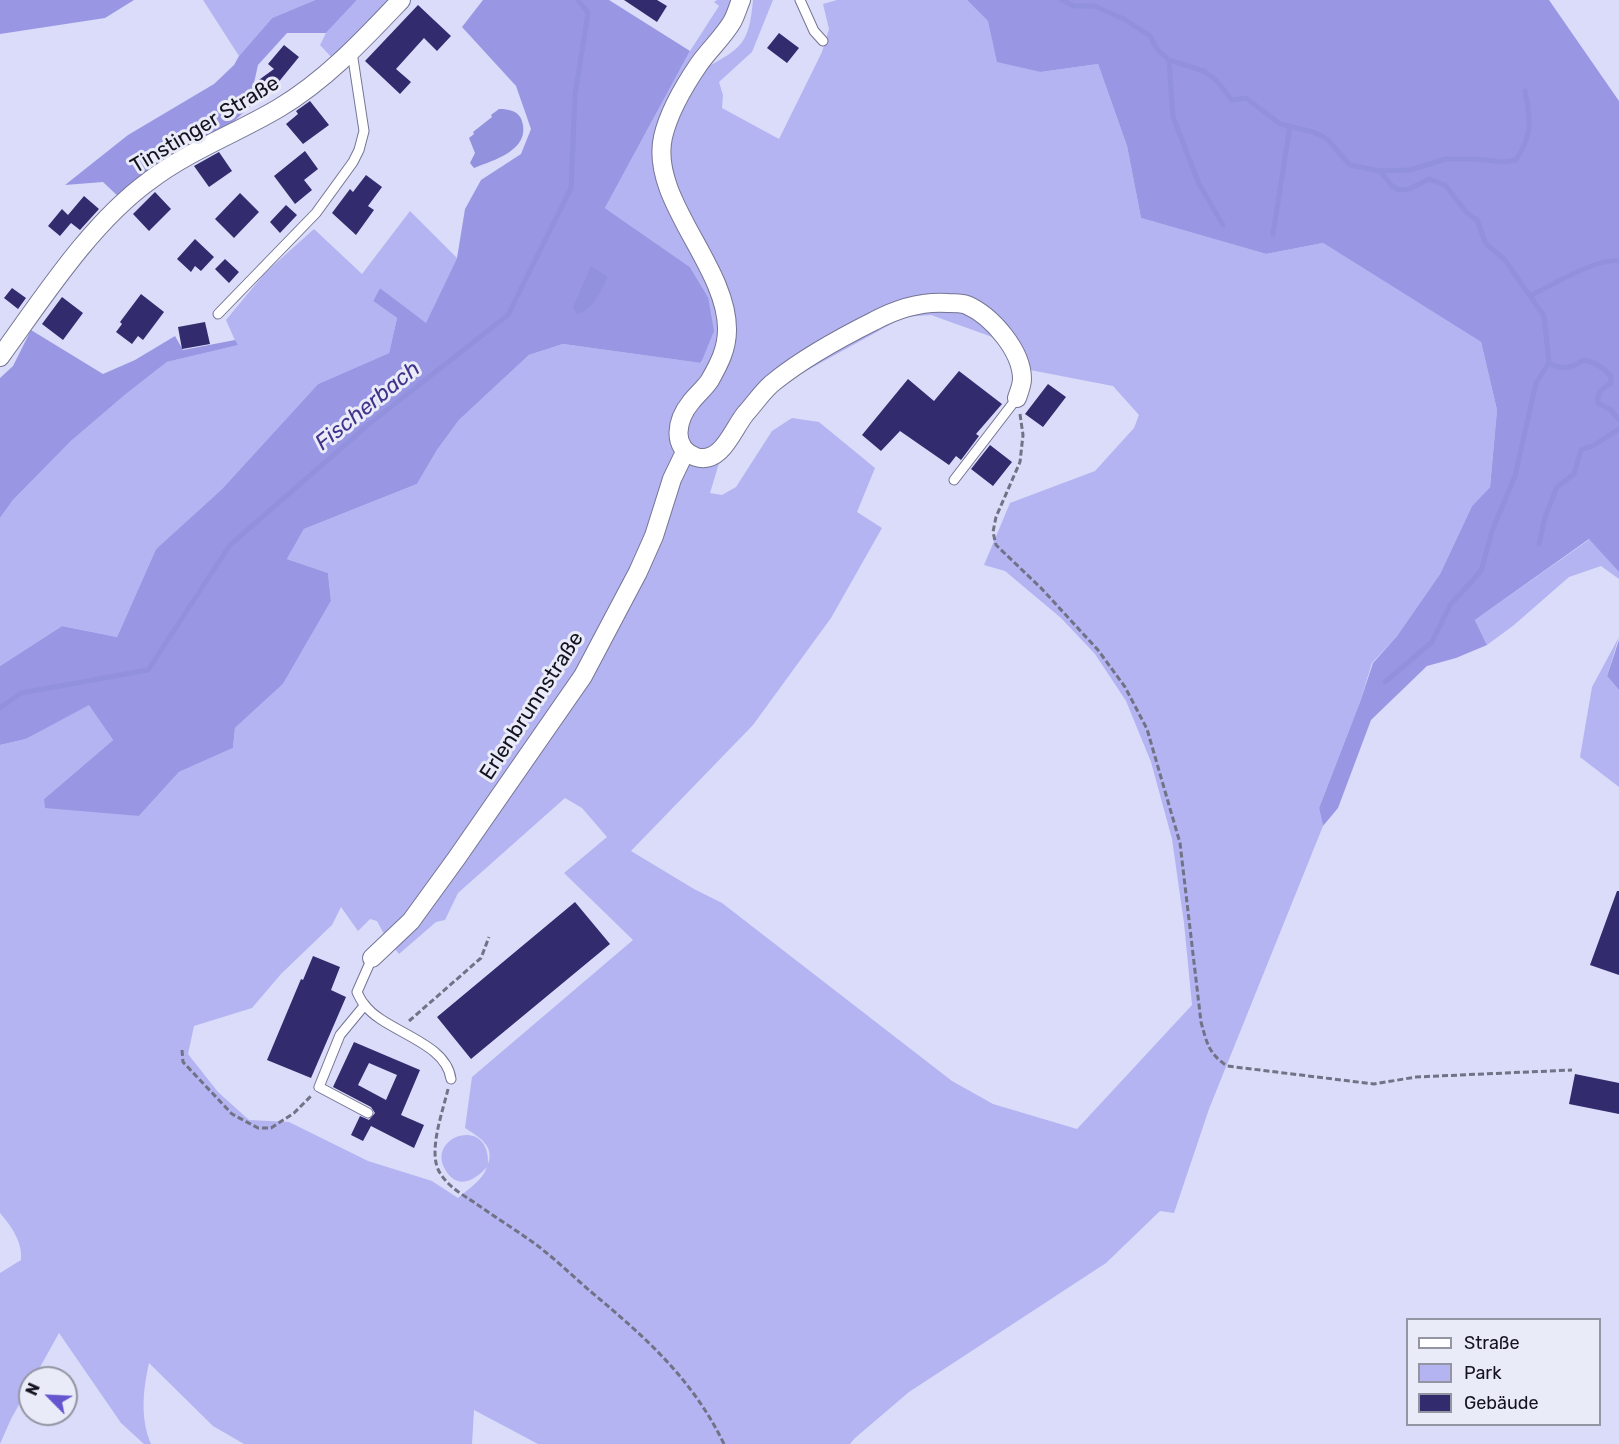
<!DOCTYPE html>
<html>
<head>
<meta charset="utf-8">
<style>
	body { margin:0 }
	#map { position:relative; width:1619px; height:1444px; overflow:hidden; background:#dbdcf9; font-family:Rubik,sans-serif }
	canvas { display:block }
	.legend { position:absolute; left:1406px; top:1318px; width:195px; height:108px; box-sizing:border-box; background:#eaebf9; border:2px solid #9495a2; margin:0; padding:8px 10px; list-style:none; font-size:18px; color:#131320 }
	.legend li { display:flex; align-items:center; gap:12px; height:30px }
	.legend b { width:30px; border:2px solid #9495a2 }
	.north { position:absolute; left:18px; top:1366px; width:60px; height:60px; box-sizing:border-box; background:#eaebf9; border:2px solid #9495a2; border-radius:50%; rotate:294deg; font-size:16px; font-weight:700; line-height:24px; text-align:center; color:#131320 }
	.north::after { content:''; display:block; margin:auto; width:21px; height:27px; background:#6556cf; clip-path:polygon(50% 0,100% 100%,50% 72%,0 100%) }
</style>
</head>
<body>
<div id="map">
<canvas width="1619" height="1444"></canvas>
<ul class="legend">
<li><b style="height:8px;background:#fff"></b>Straße</li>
<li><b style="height:16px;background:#b4b4f2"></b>Park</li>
<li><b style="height:16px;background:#322b6d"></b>Gebäude</li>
</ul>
<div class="north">N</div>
</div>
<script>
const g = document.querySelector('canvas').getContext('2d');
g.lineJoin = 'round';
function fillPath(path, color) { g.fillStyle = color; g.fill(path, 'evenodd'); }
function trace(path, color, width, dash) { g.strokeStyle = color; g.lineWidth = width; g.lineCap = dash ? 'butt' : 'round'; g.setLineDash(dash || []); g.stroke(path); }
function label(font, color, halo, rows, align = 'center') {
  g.font = font + ' Rubik,sans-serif'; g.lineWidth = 6; g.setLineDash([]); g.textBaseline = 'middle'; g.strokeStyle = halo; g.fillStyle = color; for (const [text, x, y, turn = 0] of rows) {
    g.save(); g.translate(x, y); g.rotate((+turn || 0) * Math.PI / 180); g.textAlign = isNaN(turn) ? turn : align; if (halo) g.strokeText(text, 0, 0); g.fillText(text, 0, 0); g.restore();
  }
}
fillPath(new Path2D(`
	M203,0H315L272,18L239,56Z
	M357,0H392L333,59L320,45L326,33Z
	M717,0H735L705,68C742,48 749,44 753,0H773L752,52L719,82L723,95L722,108L779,139L822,52L829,29L823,4L837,0H967L1041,72L1098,64L1127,146L1141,218L1266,254L1323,243L1481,342L1497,410L1490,487L1472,506L1440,574L1397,636L1372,663L1360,702L1319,808L1323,826L1209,1109L1174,1213L1160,1211L1106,1263L909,1392L855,1438L850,1444H538L474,1410L472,1444H244L213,1426L149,1363C143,1390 140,1418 151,1444H144L121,1423L59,1333L34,1378H30V1385L11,1419L0,1444V1273L21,1260C23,1242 11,1226 0,1213V745L26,739L89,704L113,740L44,799L139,816L179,772L233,748L235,728L283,684L331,601L328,573L287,559L304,529L417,484L437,450L459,420L529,355L563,344L702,363L708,297L690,267L605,208L690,51L719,6L714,2ZM931,315L998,339L1030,370L1113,386L1139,415L1134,428L1095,471L1010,503L984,565L1005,571L1061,618L1095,654L1126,701L1151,762L1172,839L1184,923L1192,1005L1077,1129L993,1104L952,1081L722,903L694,889L631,851L753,725L831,618L882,528L857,512L875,468L819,422L792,418L772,431L736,487L722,495L710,493L720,460L753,416L784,383L904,317ZM565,798L582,808L607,837L564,873L633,940L472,1077L465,1128C479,1137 495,1146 488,1164C490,1114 424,1137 446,1171C459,1191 476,1179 487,1167C483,1180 468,1189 458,1198L432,1181L368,1161L289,1122L249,1120L218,1092L188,1054L194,1026L252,1008L281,974L332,925L341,907L358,931L370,919L377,921L385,936L399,954L436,922L445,920L458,893Z
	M410,211L457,258L426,324L380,288L373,301L397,318L389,353L318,384L222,489L156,549L117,637L62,626L0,666V518L13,500L71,441L126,394L167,362L237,345L226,320L265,273L314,229L362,274Z
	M1590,539L1619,572V579L1601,566L1569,577L1514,625L1487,645L1475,620Z
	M1619,637L1607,676L1619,690V787L1580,757L1592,687Z`), '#b4b4f2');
fillPath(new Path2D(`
	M0,0H134L105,18L0,34Z
	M315,0H357L326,33H287L258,65L254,83L261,96L228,127L121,199L103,182L65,185L128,135L214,84L234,65L239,56L272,18Z
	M483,0H609L690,51L605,208L690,267L708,297L714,331L701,363L563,344L529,355L459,420L437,450L417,484L304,529L287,559L328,573L331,601L283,684L235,728L233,748L179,772L139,816L45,808L44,799L113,740L89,705L26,739L0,745V666L62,626L117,637L156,549L222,489L318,384L389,353L397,318L373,301L380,288L426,323L457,258L465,209L481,180L521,154L531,129L516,86L462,27Z
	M967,0H1549L1619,101V572L1589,539L1475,620L1487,645L1456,658L1427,666L1371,720L1338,808L1323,826L1319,808L1360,702L1373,663L1397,636L1440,574L1472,506L1490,487L1497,410L1481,342L1323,243L1266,254L1141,218L1127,146L1098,64L1041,72L997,62L988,21Z
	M31,330L103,374L135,360L175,336L183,350L235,340L238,345L167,362L126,394L71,441L13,500L0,518V378L13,366Z
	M1619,640V690L1607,676Z`), '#9997e4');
fillPath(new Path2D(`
	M499,109C509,109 519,111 522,121C531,150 494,160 474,168L470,163L475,153L469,138L474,134L473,132L492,117L491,115Z
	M591,266L608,277C601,290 593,311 577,314L573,307Z`), '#9291dd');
trace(new Path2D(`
	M1062,0L1074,6H1094L1124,19L1150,36L1157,49L1169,60L1204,71L1216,80L1232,100L1246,98L1280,124L1313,132L1327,139L1350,165L1380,171L1392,186L1399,190L1409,189L1429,179L1445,185L1467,213L1477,220L1486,244L1504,259L1544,316L1549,363C1563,371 1571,368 1584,360C1596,363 1603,367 1611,376V383C1603,388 1596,393 1598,403L1611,410L1619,420
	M1169,60L1173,117L1199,184L1223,225
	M1380,171L1410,170L1446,159H1476L1503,162L1516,160C1533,133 1531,121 1525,91
	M1273,234L1290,126
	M1530,296C1550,286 1598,257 1619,261
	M1539,544L1545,517L1557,487L1574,474L1581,450L1594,445L1619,429
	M1385,682L1432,642L1450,605L1481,571L1492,531L1515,476L1536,383L1549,363
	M0,708L21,693L148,670L230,545L369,424L508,315L571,188L575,95L588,13L578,0`), '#9291dd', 5);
fillPath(new Path2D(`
	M624,0H657L667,6L657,22Z
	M418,5L451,36L437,51L424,38L396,69L411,82L400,94L365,61Z
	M779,33L799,48L787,63L767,48Z
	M284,45L299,57L277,84L264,93L256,82L274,69L268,64Z
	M310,101L329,125L303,144L286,124L298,114L296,111Z
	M305,151L318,169L304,180L312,190L295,204L274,176Z
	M219,152L232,171L209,187L194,166Z
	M366,175L382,187L368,206L374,210L356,235L332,213L350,189L353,192Z
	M155,192L171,209L149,231L133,214Z
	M240,193L259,212L234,238L215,219Z
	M84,196L99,209L80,230L71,223L60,236L48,226L62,209L68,215Z
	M286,205L297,215L280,233L270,222Z
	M195,239L214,257L201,271L195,266L191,272L177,259Z
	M225,259L239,272L229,283L215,269Z
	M12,288L26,298L18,309L4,298Z
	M141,294L164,312L143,340L138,336L132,344L116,332L122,324L120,322Z
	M62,297L83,313L63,340L42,324Z
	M205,322L210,344L182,349L178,327Z
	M959,371L1002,404L976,434L979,436L961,460L956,456L949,465L900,431L881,451L862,435L908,379L934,401Z
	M1048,384L1066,397L1043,427L1025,414Z
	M990,445L1012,462L993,486L971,469Z
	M1617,891H1619V975L1590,965Z
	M575,902L610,944L471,1059L437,1017Z
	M313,956L340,967L331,990L346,997L311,1078L267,1060L301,979L303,980Z
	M354,1042L420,1070L401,1115L424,1125L414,1148L371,1126L363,1141L351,1135L360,1116L369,1120L375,1113L371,1107L333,1087ZM369,1063L397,1075L386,1100L358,1085Z
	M1575,1074L1619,1083V1114L1569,1104Z`), '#322b6d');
const service = new Path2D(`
	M800,0L814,31L823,41
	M218,314L316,213L353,162L359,150L364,131L352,52
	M954,480L1017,398
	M372,958L357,992C359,996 361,1001 364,1004C384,1032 446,1041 451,1079
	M364,1006L340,1035L319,1087L368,1113`);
const minor = new Path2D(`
	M741,0C738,7 736,15 732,22C723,37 709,50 699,64C684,86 669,111 663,137C649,199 728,267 727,330C727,349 719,364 710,380C705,388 697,394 691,402C677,419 670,448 696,457C722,465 733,428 746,413C756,402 764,389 775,381C805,357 840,338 874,321C898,308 921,301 948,303C954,303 962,303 967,305C992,316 1022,351 1022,379C1022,385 1019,392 1017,398
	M0,357C43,298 90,224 149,181C188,151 237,133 279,108C326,80 364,39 401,0
	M372,958L411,921L456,859L583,676L638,572L654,536L672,479L685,452`);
trace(service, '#747494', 11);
trace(minor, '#747494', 20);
trace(new Path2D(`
	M1020,414L1023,435L1020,462L996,517L993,532L996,545L1041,588L1098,650L1125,687L1147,729L1180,843L1201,1022C1207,1043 1208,1053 1227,1066L1374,1084L1416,1077L1572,1070
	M409,1021L481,958L489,937
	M182,1050L183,1062L232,1114L258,1128H271L294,1113L312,1095
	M448,1089C443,1111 427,1153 440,1173C449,1188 465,1196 478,1205C498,1219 519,1232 538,1246C556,1260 573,1276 590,1291C645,1337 692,1378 724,1444`), '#717286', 3, [6, 3]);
trace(service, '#fff', 9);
trace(minor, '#fff', 18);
label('21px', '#131320', '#eaebf9', [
	["Tinstinger Straße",205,125,-31],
	["Erlenbrunnstraße",532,706,-57]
]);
label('italic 22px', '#3f338c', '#eaebf9', [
	["Fischerbach",368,406,-39]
]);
</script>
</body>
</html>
